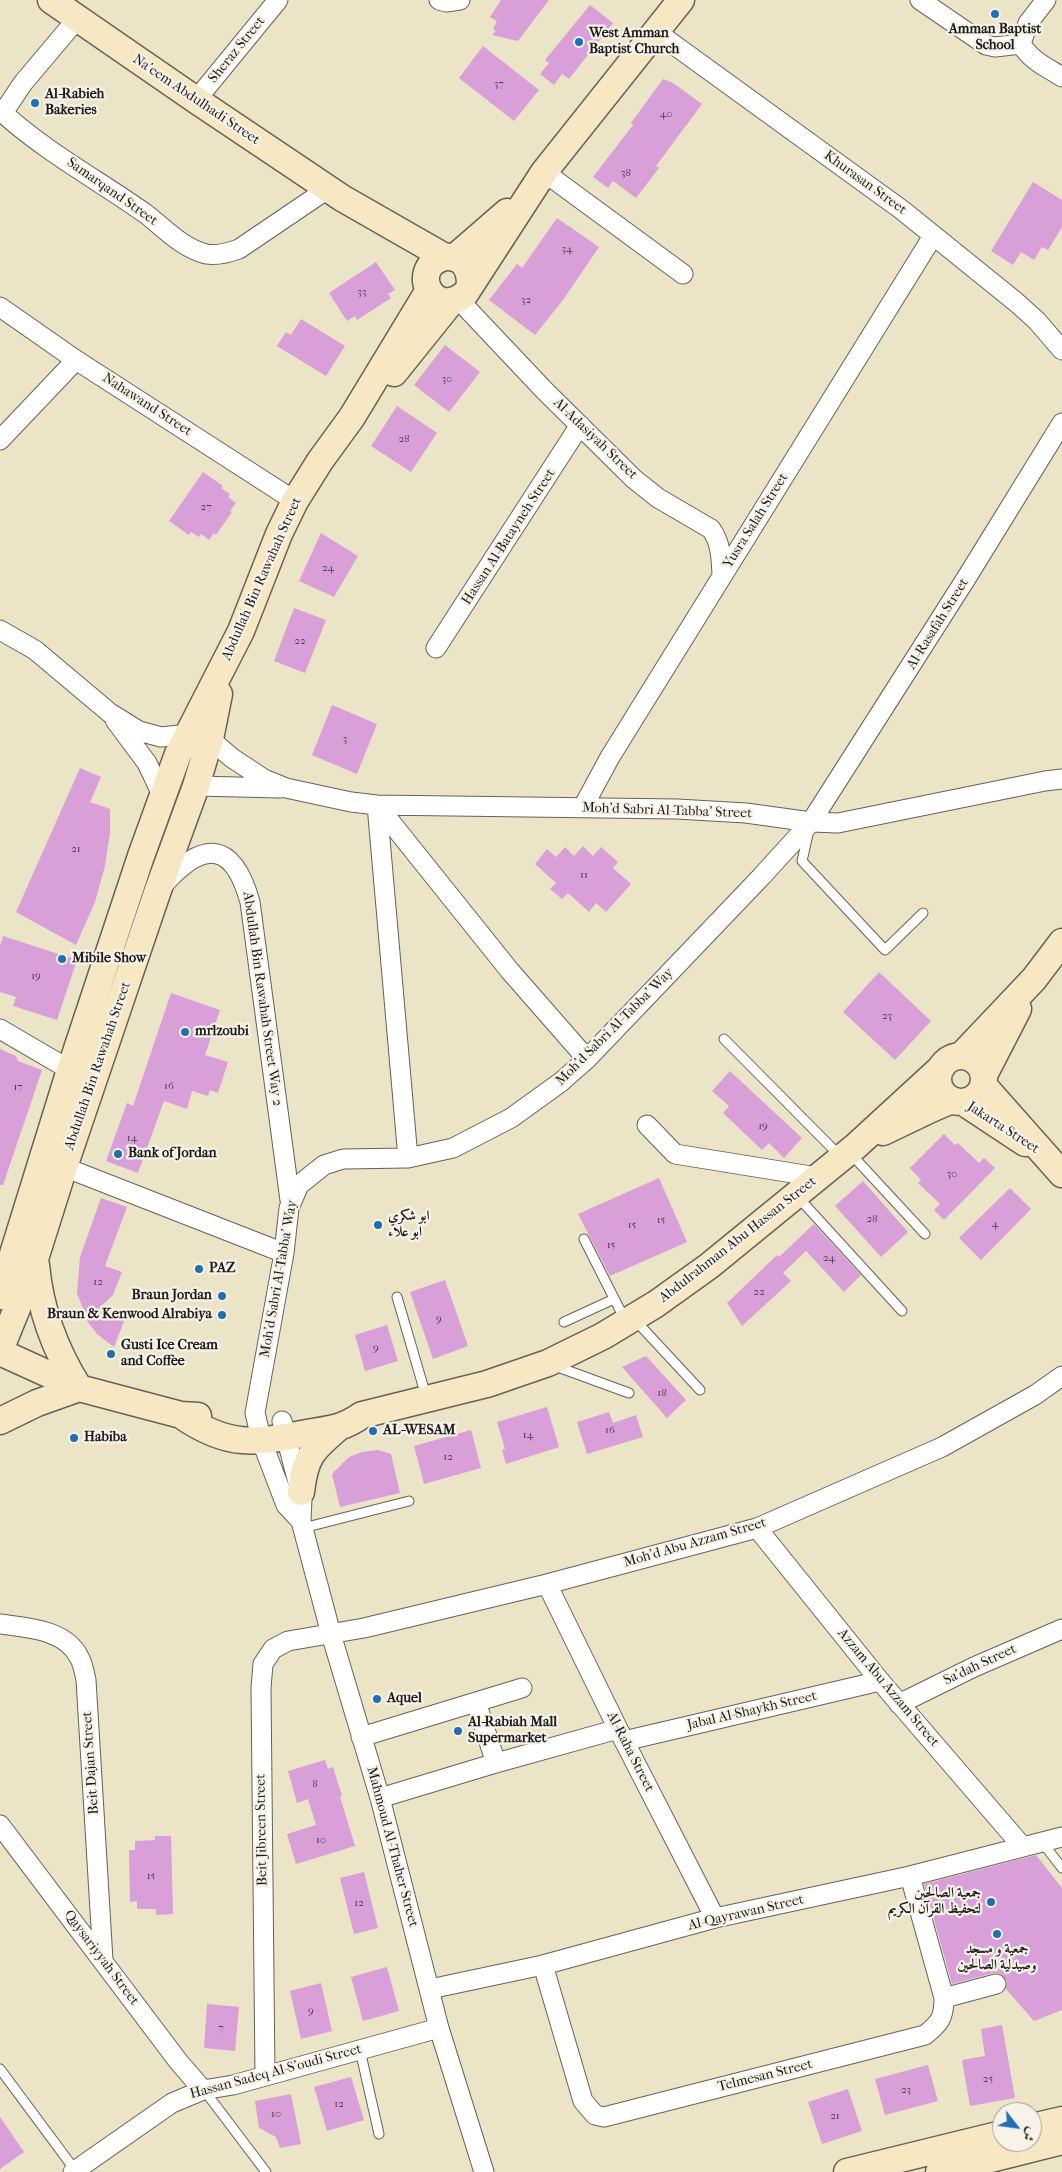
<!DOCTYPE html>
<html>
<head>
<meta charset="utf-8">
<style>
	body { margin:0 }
	#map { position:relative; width:1062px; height:2172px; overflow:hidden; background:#ece4c7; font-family:"IM FELL French Canon",Amiri,serif }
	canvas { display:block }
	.north { position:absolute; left:992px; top:2102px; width:50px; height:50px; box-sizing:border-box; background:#f7f3e8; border:1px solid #9f9d96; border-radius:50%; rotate:120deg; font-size:14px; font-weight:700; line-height:20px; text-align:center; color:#1c1c1c }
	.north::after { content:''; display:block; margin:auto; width:18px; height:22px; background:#1f6fb2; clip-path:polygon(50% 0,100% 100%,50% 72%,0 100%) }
</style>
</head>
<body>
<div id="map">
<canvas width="1062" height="2172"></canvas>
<div class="north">ش</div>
</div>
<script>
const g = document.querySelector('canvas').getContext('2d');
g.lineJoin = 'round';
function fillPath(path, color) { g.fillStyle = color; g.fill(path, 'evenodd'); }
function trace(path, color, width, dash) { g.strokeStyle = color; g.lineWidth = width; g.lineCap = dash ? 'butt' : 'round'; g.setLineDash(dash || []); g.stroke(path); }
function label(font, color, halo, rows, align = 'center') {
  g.font = font + ' "IM FELL French Canon",Amiri,serif'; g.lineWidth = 4.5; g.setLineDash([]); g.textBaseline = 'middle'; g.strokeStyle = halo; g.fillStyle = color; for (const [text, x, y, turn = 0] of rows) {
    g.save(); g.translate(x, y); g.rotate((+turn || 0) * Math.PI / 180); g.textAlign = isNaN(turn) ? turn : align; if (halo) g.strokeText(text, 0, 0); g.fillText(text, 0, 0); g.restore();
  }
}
fillPath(new Path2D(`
	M501,0H549L518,41L492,35L496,31L493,29L497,21L490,17Z
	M590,5L613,23L569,79L562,74L554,85L540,74L549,63L545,60Z
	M483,46L539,90L514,121L459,78Z
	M663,79L673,83L702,104L656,166L659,168L636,198L613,181L608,188L593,177L633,125L631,123Z
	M1033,182L1062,200V227L1048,250L1042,247L1034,260L1021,252L1013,265L991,251Z
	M557,218L599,247L563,300L535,335L489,300L517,264L522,268Z
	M376,262L395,290L388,294L391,298L357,320L355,316L347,321L329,293Z
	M301,319L345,346L326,376L277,346L286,332L291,335Z
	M445,345L480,372L449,412L414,385Z
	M397,406L437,433L411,472L371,446Z
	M203,472L223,486L221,488L230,494L228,497L236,503L230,511L232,512L216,535L214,533L209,540L201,534L199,537L191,532L189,535L169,521Z
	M321,533L358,556L334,597L299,581Z
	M294,608L326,620L305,673L274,661Z
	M332,705L377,724L357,774L312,755Z
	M80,768L101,777L90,802L110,809V833L105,866L95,902L76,945L16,912Z
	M583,846L593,856L601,847L618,862L613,868L631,884L606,912L596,903L589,912L568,893L562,899L550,889L556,883L535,864L547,849L556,857L565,847L574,856Z
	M3,936L77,960L57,1020L13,1006L16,997L0,992V946Z
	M879,972L931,1021L895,1060L843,1012Z
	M171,993L220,1010L205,1055L228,1062L218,1093L210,1090L208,1096L192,1091L187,1109L164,1101L138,1173L106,1161L127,1103L133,1106Z
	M0,1049L16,1056L18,1061L42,1070L3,1185H0Z
	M730,1071L802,1138L784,1158L769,1143L762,1150L723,1113L729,1106L712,1091Z
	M944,1134L955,1145L958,1143L979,1163L984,1158L995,1168L944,1220L934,1210L940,1204L918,1183L921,1180L910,1168Z
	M659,1178L687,1242L610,1276L578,1214Z
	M863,1181L908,1232L881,1257L835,1206Z
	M1010,1188L1031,1209L981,1260L959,1238Z
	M101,1198L127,1207L105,1266L122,1272L113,1295L100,1307L126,1316L114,1347L97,1334L88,1322L77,1293L80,1257Z
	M814,1224L861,1275L844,1292L806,1251L783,1273L791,1281L742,1326L727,1303L777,1255L779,1257Z
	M445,1280L468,1346L433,1359L410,1292Z
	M387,1325L398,1361L365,1371L355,1335Z
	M646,1356L686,1400L667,1418L622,1367Z
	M547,1407L559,1447L506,1464L502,1450L505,1449L497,1422Z
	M609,1412L613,1423L636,1415L643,1437L587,1454L577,1422Z
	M471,1430L481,1468L424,1484L414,1446Z
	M378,1450L391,1454L400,1493L340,1507L332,1474L349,1457L362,1452Z
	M325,1760L328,1769L333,1767L342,1796L340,1797L355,1846L296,1864L287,1834L316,1825L308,1799L297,1803L288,1771Z
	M155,1836H171L173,1914L156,1915V1909H137V1901L130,1902L129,1850H135V1841L155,1840Z
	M1036,1855L1062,1888V2010L1034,2021L1006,1989L1007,1981L999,1973H993L952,1984L924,1884Z
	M364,1872L378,1928L354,1934L340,1878Z
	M387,1967L399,2011L363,2021L351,1977Z
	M321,1983L332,2031L301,2039L290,1991Z
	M207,2004L239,2007L235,2051L204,2048Z
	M1002,2025L1015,2098L970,2106L962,2060L985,2056L981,2029Z
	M928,2065L938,2101L885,2115L875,2079Z
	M351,2077L364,2120L327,2131L314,2087Z
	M848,2089L862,2131L822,2144L808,2102Z
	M291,2094L301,2144L280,2148L276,2137L259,2128L255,2101Z
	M0,2117L24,2152L0,2169Z`), '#d89fd9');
const lane = new Path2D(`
	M809,830L802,861L885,950L923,913
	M724,1039L840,1156
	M851,1154L925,1234
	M797,1196L902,1311
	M584,1239L625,1320
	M397,1297L426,1396
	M635,1320L700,1390
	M564,1322L614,1299
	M555,1366L629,1393
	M303,1528L409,1501
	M1042,1842L1062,1868
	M360,2050L379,2134
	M0,2069L75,2170
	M204,2090L266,2172`);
const street = new Path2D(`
	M439,0L446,2L460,0
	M920,0L986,45L995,47L1021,44
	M1046,0L1028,23L1021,44C1030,60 1048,68 1062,77
	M77,19L23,83L3,113C46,152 98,180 146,214C164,228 182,248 206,254C217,256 228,253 239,249L329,188
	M655,31L902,210L1016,302L1037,321L1062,350
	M196,100L278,0
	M544,172L683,274
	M458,299L544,390L634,479L658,498L711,529C721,543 721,557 722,574
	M0,307L76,360L295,501
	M0,440L76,360
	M0,630L35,650L110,713L139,731L161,737L189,734
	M436,648L580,425
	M115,720L147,763L163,797
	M210,739L232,758L264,779L286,788L351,802L377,805L677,809L746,813L811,822L838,823L1045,781L1062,779
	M196,786L280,788
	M377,805L408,1158
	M377,805L510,971L587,1059
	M583,807L610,757L933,236
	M164,884C204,840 233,841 250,902L290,1200
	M0,1029L70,1070
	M647,1125L675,1154L817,1177
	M64,1167L284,1253
	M282,1421L302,1498L301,1521L331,1634L380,1798L439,2028L484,2172
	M301,1521L286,1505L262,1442L255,1413L284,1253L289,1208L299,1185L324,1165L343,1159L408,1158L453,1148L511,1118L561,1082L587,1059L761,877L811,822L967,577L1062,423
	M757,1528L880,1681L1022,1846
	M547,1584L618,1729L715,1918
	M0,1624C27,1628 65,1629 79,1657C83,1663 84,1672 86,1680L103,1960
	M476,1702L496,1763
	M899,1704L974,1667L1062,1629
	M361,1737L522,1688
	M624,1741L880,1681
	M380,1798L496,1763L618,1729
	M0,1825L178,2061L203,2090
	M543,1965L583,2101L595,2115L604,2117L925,2035C940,2023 944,2018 944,1998L910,1876
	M430,1989L543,1965L715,1918L910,1876L1062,1837
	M944,1998L996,1984
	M265,2076L261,1688L263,1664L273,1649L288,1641L364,1628L547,1584L757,1528L942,1447L1035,1395L1062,1376
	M73,2172L172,2103L203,2090L233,2085L439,2028`);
const secondary = new Path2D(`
	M51,0L196,100L342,198L445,257
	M454,258L507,212
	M470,286C470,276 469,267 461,261C455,257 448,256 442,258C409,269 432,320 465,294L544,172L681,0
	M394,373L451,302
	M961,1056L1034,979L1062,942
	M938 1079a23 23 0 1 1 46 0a23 23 0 1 1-46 0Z
	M984,1075L1018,1009
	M983,1085L1062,1174
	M963,1102L1025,1143
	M883,1132L931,1109L952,1100
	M0,1296L70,1070L141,856L178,754L241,631L279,534L295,501L320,461L352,417L429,290
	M0,1350L28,1281L64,1167L158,890L196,786L210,739L219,694
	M0,1352L79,1388L181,1415L198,1416
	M181,1415C228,1448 255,1443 307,1433C330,1429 342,1429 362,1415L487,1384L548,1363L603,1336L656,1304L709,1266L856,1146L942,1067
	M0,1421L37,1403L79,1388C55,1350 40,1310 36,1265
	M301,1492C305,1456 312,1450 339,1427
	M1032,2127L1062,2120
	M847,2172L1002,2134
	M939,2172L1062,2141`);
trace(lane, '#656258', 11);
trace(street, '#656258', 21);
trace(secondary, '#656258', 29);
trace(lane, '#fff', 9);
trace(street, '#fff', 19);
trace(secondary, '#f7e8c3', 26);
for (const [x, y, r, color] of [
	[995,14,5,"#1f6fb2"],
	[579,42,5,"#1f6fb2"],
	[35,103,5,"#1f6fb2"],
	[62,959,5,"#1f6fb2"],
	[185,1032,5,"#1f6fb2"],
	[118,1154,5,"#1f6fb2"],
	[378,1225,5,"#1f6fb2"],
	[199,1269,5,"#1f6fb2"],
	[222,1296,5,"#1f6fb2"],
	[222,1315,5,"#1f6fb2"],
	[111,1354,5,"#1f6fb2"],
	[373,1431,5,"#1f6fb2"],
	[74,1438,5,"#1f6fb2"],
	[377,1699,5,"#1f6fb2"],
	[458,1731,5,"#1f6fb2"],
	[991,1902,5,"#1f6fb2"],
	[997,1934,5,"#1f6fb2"]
]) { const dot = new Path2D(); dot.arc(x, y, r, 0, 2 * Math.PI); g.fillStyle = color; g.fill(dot); trace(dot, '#f7f3e8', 2); }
label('11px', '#4b3d4b', null, [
	["37",499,84],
	["40",666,114],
	["38",626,173],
	["34",567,249],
	["33",362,292],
	["32",526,300],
	["30",447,379],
	["28",404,439],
	["27",206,507],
	["24",328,568],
	["22",300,641],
	["3",345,739],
	["21",76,849],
	["11",584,875],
	["19",36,976],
	["23",887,1016],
	["16",169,1086],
	["17",18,1087],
	["19",763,1126],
	["14",132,1138],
	["30",952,1174],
	["28",872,1219],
	["15",661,1220],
	["4",995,1224],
	["15",632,1225],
	["15",611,1245],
	["24",829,1258],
	["12",98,1282],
	["22",759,1292],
	["9",439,1319],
	["9",376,1348],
	["18",662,1393],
	["16",610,1430],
	["14",528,1435],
	["12",448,1457],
	["8",315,1784],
	["10",321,1840],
	["15",151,1876],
	["12",359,1903],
	["9",311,2011],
	["7",221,2028],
	["25",988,2079],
	["23",906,2090],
	["12",339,2104],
	["10",276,2114],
	["21",835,2116]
]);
label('bold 14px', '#1c1c1c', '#f7f3e8', [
	["Amman Baptist",995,30,"center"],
	["School",995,46,"center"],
	["West Amman",589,34],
	["Baptist Church",589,50],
	["Al-Rabieh",45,95],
	["Bakeries",45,111],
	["Mibile Show",72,959],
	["mrlzoubi",195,1032],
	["Bank of Jordan",128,1154],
	["ابو شكري",388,1217],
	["ابو علاء",388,1233],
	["PAZ",209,1269],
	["Braun Jordan",212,1296,"right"],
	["Braun & Kenwood Alrabiya",212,1315,"right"],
	["Gusti Ice Cream",121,1346],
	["and Coffee",121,1362],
	["AL-WESAM",383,1431],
	["Habiba",84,1438],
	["Aquel",387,1699],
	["Al-Rabiah Mall",468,1723],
	["Supermarket",468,1739],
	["جمعية الصالحين",981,1894,"right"],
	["لتحفيظ القرآن الكريم",981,1910,"right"],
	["جمعية و مسجد",997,1950,"center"],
	["وصيدلية الصالحين",997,1966,"center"]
], 'left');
label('14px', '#1c1c1c', '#f7f3e8', [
	["Sheraz Street",237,50,-51],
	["Na'eem Abdulhadi Street",196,100,34],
	["Khurasan Street",865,183,36],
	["Samarqand Street",112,192,35],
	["Nahawand Street",147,405,33],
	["Al-Adasiyah Street",595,439,44],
	["Yusra Salah Street",756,521,-58],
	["Hassan Al-Batayneh Street",509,537,-57],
	["Abdullah Bin Rawahah Street",262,579,-66],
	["Al-Rasafah Street",938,624,-58],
	["Moh'd Sabri Al-Tabba' Street",667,811,2],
	["Abdullah Bin Rawahah Street Way 2",262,999,82],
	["Moh'd Sabri Al-Tabba' Way",615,1027,-45],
	["Abdullah Bin Rawahah Street",98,1066,-71],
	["Jakarta Street",1003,1128,33],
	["Abdulrahman Abu Hassan Street",738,1240,-38],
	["Moh'd Sabri Al-Tabba' Way",279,1279,-80],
	["Moh'd Abu Azzam Street",695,1543,-16],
	["Sa'dah Street",980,1665,-25],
	["Azzam Abu Azzam Street",888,1688,50],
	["Jabal Al-Shaykh Street",752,1711,-13],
	["Al-Raha Street",630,1752,63],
	["Beit Dajan Street",91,1763,-94],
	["Beit Jibreen Street",262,1830,-91],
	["Mahmoud Al-Thaher Street",392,1847,75],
	["Al-Qayrawan Street",746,1913,-13],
	["Qaysariyyah Street",101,1958,53],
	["Hassan Sadeq Al-S'oudi Street",276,2072,-15],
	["Telmesan Street",765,2076,-14]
]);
</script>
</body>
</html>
